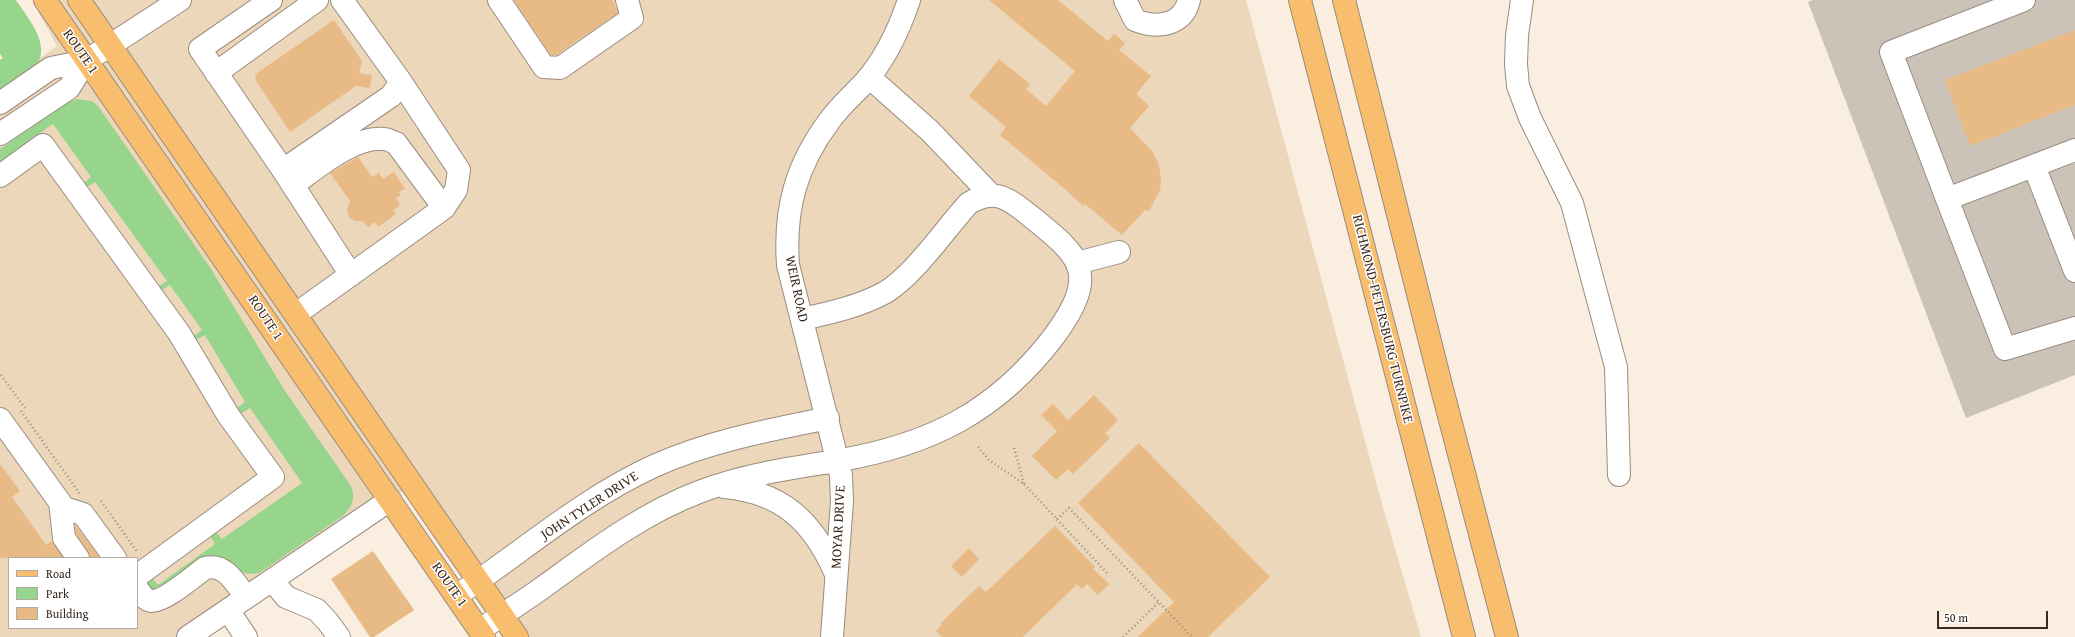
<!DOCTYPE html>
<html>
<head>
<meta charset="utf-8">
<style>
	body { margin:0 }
	#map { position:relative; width:2075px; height:637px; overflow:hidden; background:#f9eee0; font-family:"Gentium Book Plus",serif }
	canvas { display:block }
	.legend { position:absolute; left:8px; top:557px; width:130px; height:72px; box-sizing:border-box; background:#fff; border:1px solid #b1aaa5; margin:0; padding:5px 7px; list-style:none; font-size:12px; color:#3b2a1e }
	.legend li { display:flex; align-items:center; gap:8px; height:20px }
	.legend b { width:20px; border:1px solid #b1aaa5 }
	.scale { position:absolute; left:1937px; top:611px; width:111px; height:18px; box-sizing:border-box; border:2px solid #3b2a1e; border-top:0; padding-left:5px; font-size:12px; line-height:14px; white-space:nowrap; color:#3b2a1e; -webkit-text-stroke:3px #fff; paint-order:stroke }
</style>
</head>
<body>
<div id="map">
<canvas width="2075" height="637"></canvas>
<ul class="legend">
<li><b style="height:5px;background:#f9be6d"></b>Road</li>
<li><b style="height:11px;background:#96d58b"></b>Park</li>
<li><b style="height:11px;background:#e8ba85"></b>Building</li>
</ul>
<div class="scale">50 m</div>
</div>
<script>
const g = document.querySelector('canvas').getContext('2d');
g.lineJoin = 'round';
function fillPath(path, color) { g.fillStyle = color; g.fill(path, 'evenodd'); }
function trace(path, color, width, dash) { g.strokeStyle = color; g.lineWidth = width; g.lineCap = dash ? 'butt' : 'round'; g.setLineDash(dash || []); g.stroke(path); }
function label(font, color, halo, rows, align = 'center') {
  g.font = font + ' "Gentium Book Plus",serif'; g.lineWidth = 3; g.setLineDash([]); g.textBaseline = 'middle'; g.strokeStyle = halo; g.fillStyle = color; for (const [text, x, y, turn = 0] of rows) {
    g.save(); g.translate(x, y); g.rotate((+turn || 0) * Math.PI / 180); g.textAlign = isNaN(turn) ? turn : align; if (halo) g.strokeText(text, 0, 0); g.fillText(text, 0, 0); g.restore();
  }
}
fillPath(new Path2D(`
	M32,0H1246L1382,504L1421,637H512L413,484L196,637H0V87L57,46ZM9,558H137V628H9Z`), '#ecd7ba');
fillPath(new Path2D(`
	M1813,0H2075V375L1966,418L1808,2Z`), '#cbc2b8');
fillPath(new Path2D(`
	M0,0H16C29,20 56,49 31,72C23,81 10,87 0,94V60L3,58L0,54Z
	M77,99L92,101L98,106L211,269L285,391L351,486C356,499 352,507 343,516L259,573L248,574L237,570L157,592H151L143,583L152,578L158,585L215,544L209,534L215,531L222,539L302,483L250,408L240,414L236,409L245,402L205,335L196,340L192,337L202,330L170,285L160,291L158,287L167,281L95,182L87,187L83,184L91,177L53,124L27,142L0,166V149L68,102Z`), '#96d58b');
fillPath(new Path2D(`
	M514,0H613L618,13L556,55H551Z
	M989,0H1058L1108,41L1114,34L1125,43L1119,50L1151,76L1136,94L1149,106L1130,128L1152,151L1159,165L1161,180L1160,190L1149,211L1145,210L1122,235L1085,204L1083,206L1066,190L1000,135L1006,127L969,96L999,59L1030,84L1026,89L1046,106L1075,71Z
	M334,20L362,61L359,73L372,75L370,88L356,86L290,132L256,81L255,76L257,73Z
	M2075,30V105L1970,146L1945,80Z
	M358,157L372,177L379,173L383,179L394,172L405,189L399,192L401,195L396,198L400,205L393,210L396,214L378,227L375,222L368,227L363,221H355L349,217L347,210L350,201L330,173Z
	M1094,395L1118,420L1105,433L1110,438L1073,474L1068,469L1056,480L1032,456L1057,431L1041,415L1053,404L1068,420Z
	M1139,443L1270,577L1208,637H1138L1174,602L1078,503Z
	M0,464L20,491L12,497L46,545L52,541L63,558H0Z
	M75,525L100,558H90L88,551L76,533Z
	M1055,526L1095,567L1093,569L1109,584L1098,595L1087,584L1082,589L1077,584L1023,637H942L936,631L942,624L941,623L979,586L986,592Z
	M969,548L979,559L962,577L951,566Z
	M373,551L414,610L374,637H370L331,579Z`), '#e8ba85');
const minor = new Path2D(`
	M271,0L200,49L283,170
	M499,0L544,67L560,68L632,18L627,0
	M1125,0L1135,20C1156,29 1183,26 1189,0
	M1522,0L1517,35L1516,64L1518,86L1530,118L1572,203L1616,367L1619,475
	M2024,0L1891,52L1947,199L2075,150
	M216,73L317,0
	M869,77L930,131L991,195
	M0,103L51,68L86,61L180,0
	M0,134L69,88L86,61
	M2034,166L2075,271
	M0,176L43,145L179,333L228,415L273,477L137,576
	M293,185C317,168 353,136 384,139C388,139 392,142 396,143L444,208
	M1947,199L2005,349L2075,328
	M1077,263L1119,252
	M351,275L283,170L391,96L401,82
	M296,314L444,208L456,190L459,170L401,82L342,0
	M0,419L64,508L83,514L115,558
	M724,487C781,492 812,520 835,572
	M60,502L64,538L78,558
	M272,580L286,597L317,610L328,622L339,637
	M137,588C140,593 145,600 151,601C164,602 194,576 205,568C226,563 235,583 246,597
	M456,596C521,553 582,499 654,466C709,441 769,430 828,418
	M228,610L246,637
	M480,630C500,616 521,603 542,588C592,552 641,514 699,492C743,475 790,468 836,461C930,445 997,412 1055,335C1103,269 1077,254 1024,211C1004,195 992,190 969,203C945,229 915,274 886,292C861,306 830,313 802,319
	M188,637L390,500
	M832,637L842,501L841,475L788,265C784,209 796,165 830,120C840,106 853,95 865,82C886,58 899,30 909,0`);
const major = new Path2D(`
	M45,0L484,637
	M79,0L517,637`);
const highway = new Path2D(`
	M1300,0L1464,637
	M1344,0L1442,389L1507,637`);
trace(minor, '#9a8c7f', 24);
trace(major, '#9a8c7f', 24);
trace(highway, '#9a8c7f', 24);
trace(new Path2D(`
	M1,375L25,408
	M21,411L80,494
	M978,447L989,460L1024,484L1108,574
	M1014,448L1024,484
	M101,501L138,553
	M1057,519L1069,508L1192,637
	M1123,637L1158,603`), '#9a8c7f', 2.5, [1, 3]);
trace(minor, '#fff', 22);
trace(major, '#f9be6d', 22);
trace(highway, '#f9be6d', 22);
label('14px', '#3b2a1e', '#fff', [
	["ROUTE 1",80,52,55],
	["WEIR ROAD",796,289,78],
	["ROUTE 1",265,318,56],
	["RICHMOND-PETERSBURG TURNPIKE",1382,319,76],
	["JOHN TYLER DRIVE",590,506,-33],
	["MOYAR DRIVE",839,527,-87],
	["ROUTE 1",449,585,55]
]);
</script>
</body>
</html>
